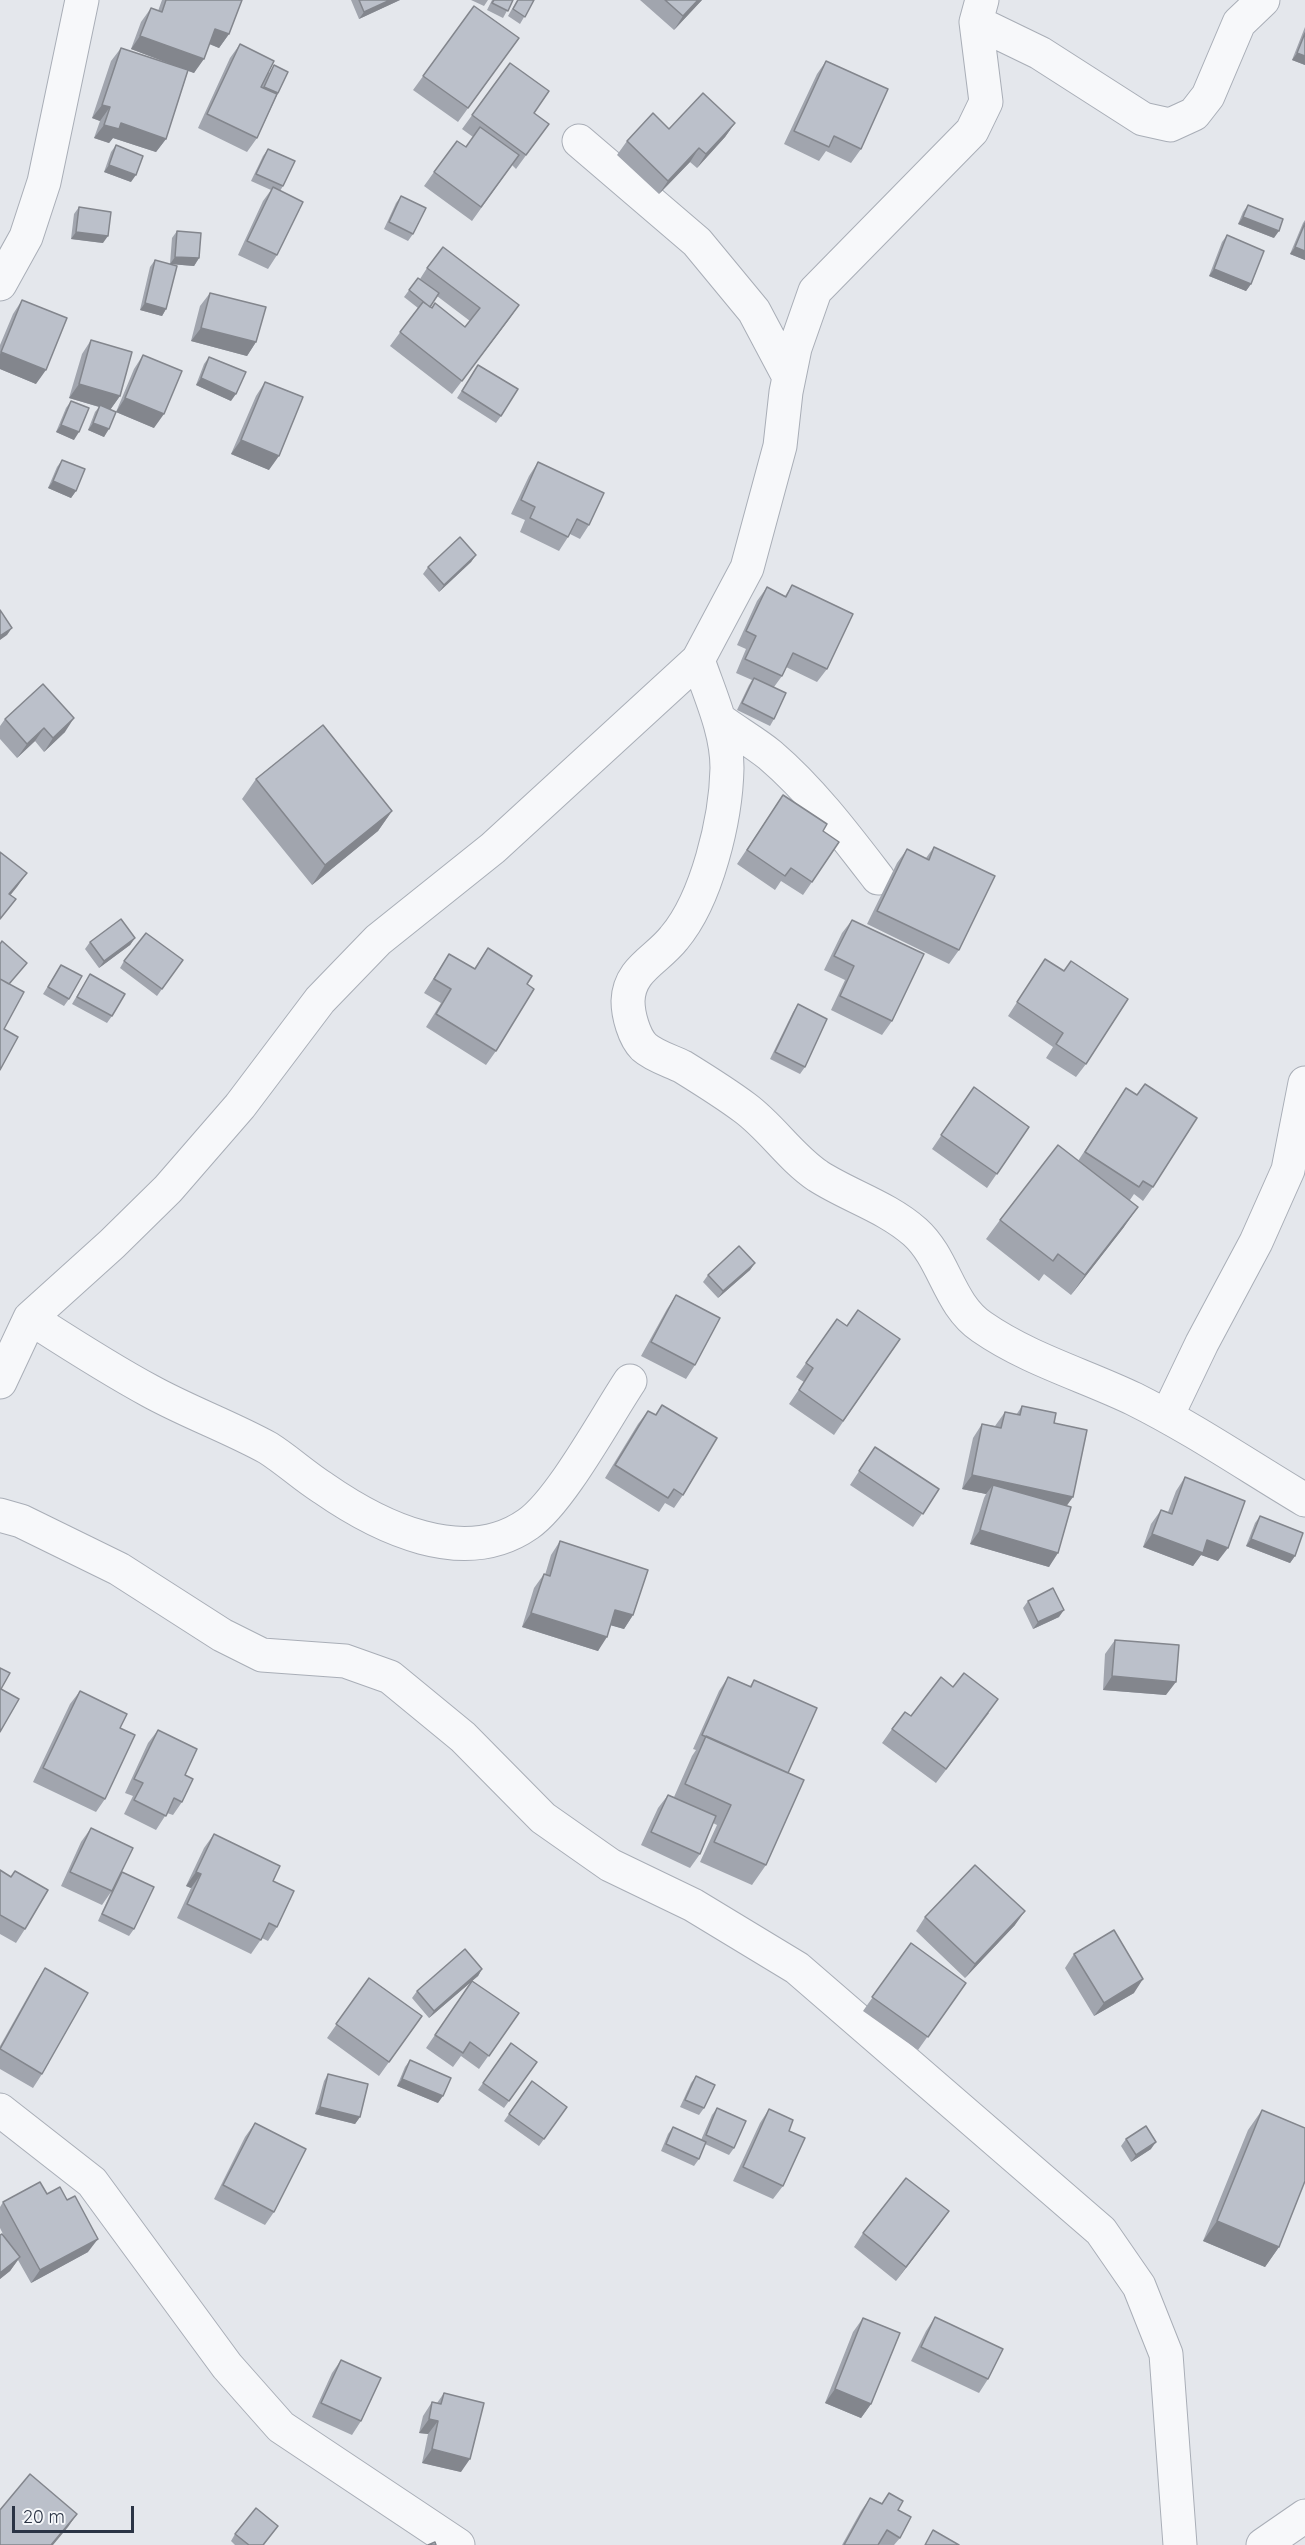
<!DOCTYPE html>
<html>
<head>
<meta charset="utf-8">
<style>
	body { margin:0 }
	#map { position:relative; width:1305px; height:2545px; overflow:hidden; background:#e4e7ec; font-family:Quicksand,sans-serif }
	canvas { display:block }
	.scale { position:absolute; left:12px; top:2506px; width:122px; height:27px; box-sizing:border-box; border:3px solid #2b3445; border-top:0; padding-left:8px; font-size:18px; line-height:21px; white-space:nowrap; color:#2b3445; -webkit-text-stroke:4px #f4f6f9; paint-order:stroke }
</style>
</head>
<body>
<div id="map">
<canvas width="1305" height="2545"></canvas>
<div class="scale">20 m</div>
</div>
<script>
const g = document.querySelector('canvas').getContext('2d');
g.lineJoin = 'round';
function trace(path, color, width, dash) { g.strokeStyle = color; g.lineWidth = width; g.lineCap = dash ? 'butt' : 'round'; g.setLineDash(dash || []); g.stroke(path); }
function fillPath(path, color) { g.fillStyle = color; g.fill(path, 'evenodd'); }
const street = new Path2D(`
	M976,22L1040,53L1143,119L1170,125L1194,114L1208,96L1239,23L1263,0
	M579,141L697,242L754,311L789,377
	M0,284L26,237L44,182L82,0
	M698,660C710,695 727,731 727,768C726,819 707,899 674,938C657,960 629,969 628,1001C628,1015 634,1037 644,1047C654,1056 671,1061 683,1067C704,1080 725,1093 745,1108C772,1128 790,1157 818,1176C849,1196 887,1207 915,1232C945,1259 948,1304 982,1327C1028,1359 1084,1375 1134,1399C1194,1429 1248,1466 1305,1500
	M720,720C736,732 754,742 770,755C811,790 845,835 878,878
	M30,1318C69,1343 109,1369 150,1391C188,1412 230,1427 268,1448C287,1460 304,1476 323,1488C379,1527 464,1569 528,1524C561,1501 606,1417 630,1381
	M0,1382L30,1318L112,1244L168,1189L240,1106L320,1000L378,940L493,848L698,660L747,568L780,446L786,392L795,348L815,291L972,131L986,102L976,22L982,0
	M1167,1416L1202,1343L1256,1242L1288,1170L1305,1083
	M0,1515L21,1521L119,1569L222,1635L262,1655L345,1661L390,1677L463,1737L543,1818L610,1865L693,1905L797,1968L1101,2231L1139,2286L1166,2354L1180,2545
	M0,2110L92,2182L227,2366L281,2427L458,2545
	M1263,2545L1305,2516`);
trace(street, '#a9aeb7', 35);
trace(street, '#f7f8fa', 33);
fillPath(new Path2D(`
	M162,0H242L229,34L219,48L209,44L194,73L188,71L166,139L156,152L113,138L109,143L94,138L100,121L92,118L111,61L121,48L173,65L131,49L141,22L151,8L158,11Z
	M351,0H400L359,19Z
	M471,0H488L484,6Z
	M492,0H513L503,18L487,10Z
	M517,0H534L520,24L508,16Z
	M640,0H702L674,30Z
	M474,6L519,38L458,122L413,90Z
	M1305,27V65L1292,60Z
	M240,44L269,73L274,65L288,72L257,138L247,152L198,128L230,58Z
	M826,61L861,149L851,163L826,151L819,161L784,144L817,74Z
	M510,63L534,113L549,124L516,169L512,165L472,221L424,186L434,172L466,147L473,137L462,129Z
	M735,123L725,137L697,168L690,162L659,194L617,155L627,141L669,129Z
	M116,145L131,182L104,172L111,152Z
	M268,149L283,186L280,191L277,255L268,269L238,255L263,201L271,190L251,181L263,156Z
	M401,196L413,234L408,241L384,229L396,203Z
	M1248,205L1274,238L1238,224L1243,212Z
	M79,207L103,243L71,239L74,214Z
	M1305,220V260L1290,254L1303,223Z
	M177,231L199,258L194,266L170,264L172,238Z
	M1227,235L1251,284L1246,291L1209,276L1222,242Z
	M155,260L166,309L162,316L140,310L150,267Z
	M427,268L510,318L452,394L390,346L418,308L404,297L418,278L420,279ZM437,296L470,321L465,327L430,307Z
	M210,293L256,342L247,356L191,341L200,306Z
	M22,300L36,384L0,369V345L13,314Z
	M91,340L120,396L110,410L116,412L134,369L143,355L154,428L116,412L104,437L88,430L95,412L99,407L69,398L82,354Z
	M209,357L231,401L196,385L204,364Z
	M478,365L501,416L496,423L457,398Z
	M265,382L269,470L231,454L256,396Z
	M71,401L74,440L56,432L66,408Z
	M62,460L76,491L71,498L48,488L57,467Z
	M538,462L589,525L580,539L570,534L559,551L520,532L525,520L511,514L529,476Z
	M476,555L471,562L439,592L423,574L428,567Z
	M792,585L827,669L817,682L786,667L782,676L774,687V719L770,726L737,710L749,685L752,680L736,673L746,649L737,645L757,601L767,587L785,596Z
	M5,719L65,732L44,752L35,741L17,758L0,739V726Z
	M256,779L392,811L378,831L312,885L242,799Z
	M783,795L812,882L803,895L781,881L775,890L737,864Z
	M934,847L959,950L949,964L867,924L897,863L907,849L926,858Z
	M852,920L892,1021L882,1035L831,1010L845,980L824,970L842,933Z
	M135,938L130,945L99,968L85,949L90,942Z
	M488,948L527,984L496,1051L486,1065L426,1027L441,1003L424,993L449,954L474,969Z
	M1045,959L1086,1064L1076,1077L1046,1058L1053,1047L1008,1016Z
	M183,960L157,996L120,968L124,961Z
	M61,965L69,999L64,1006L43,994Z
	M90,974L112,1016L107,1023L72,1004Z
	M798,1004L805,1067L800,1074L770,1059L793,1012Z
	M974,1087L1029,1127L987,1188L932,1149Z
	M1126,1088L1153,1187L1143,1201L1134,1194L1130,1200L1124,1227L1071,1295L1044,1274L1039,1281L986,1239L1000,1220L1078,1161Z
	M755,1263L750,1270L718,1298L703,1282L708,1275Z
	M676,1295L695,1365L686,1379L641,1356L667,1309Z
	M837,1319L847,1326L900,1339L834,1435L789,1404L804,1382L796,1377Z
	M662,1405L683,1495L674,1508L665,1503L659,1512L605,1478L638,1424L648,1411L655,1415Z
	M1022,1406L1054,1423L1067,1506L1049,1567L970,1544L984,1498L986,1494L962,1489L973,1438L982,1424L995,1426L1005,1412L1016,1415Z
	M875,1447L939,1489L913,1527L850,1485Z
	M1185,1477L1218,1561L1201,1555L1193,1566L1143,1547L1151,1524L1161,1510L1168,1512L1176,1491Z
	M1260,1516L1295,1556L1290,1563L1246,1546L1255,1523Z
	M560,1541L633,1615L624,1629L611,1625L598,1651L522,1627L534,1588L544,1574L545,1575L551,1555Z
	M1028,1601L1059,1617L1033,1629L1023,1608Z
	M1115,1640L1166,1695L1103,1690L1105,1654Z
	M728,1677L750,1686L754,1680L788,1773L766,1865L752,1885L700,1862L717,1825L713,1823L700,1854L690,1868L641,1845L658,1808L668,1795L674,1797L692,1756L696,1750L693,1749L719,1691Z
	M80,1691L120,1728L105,1799L96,1812L33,1782L70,1704Z
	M989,1713L936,1783L882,1743L892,1729L911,1716Z
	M158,1730L185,1775L182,1802L173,1815L167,1813L156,1830L124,1814L133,1796L125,1793L148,1743Z
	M91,1828L118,1878L122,1872L134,1929L129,1936L98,1921L111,1892L102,1905L61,1886L81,1842Z
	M214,1834L273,1881L277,1927L268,1941L262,1938L251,1954L177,1918L191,1888L186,1886L204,1848Z
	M0,1870L11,1877L15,1871L25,1929L16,1943L0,1934Z
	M925,1917L1015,1925L965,1978L916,1931Z
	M911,1943L966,1983L918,2050L863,2011Z
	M1074,1954L1134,1993L1094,2016L1065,1968Z
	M45,1968L42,2074L33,2088L0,2069V2046L36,1982Z
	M482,1969L478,1976L472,1981L519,2013L479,2069L461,2056L453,2067L426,2048L471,1982L429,2018L412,1998L417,1991Z
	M369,1978L422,2016L379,2076L327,2038Z
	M511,2043L537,2062L504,2108L478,2090Z
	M410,2060L438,2103L397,2086L405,2067Z
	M328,2074L360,2117L355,2124L315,2114L324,2081Z
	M696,2076L704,2108L699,2115L680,2107L691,2083Z
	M532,2081L567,2107L539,2146L504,2121Z
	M717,2108L734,2148L729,2155L705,2144L699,2159L694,2166L661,2151L668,2134L673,2127L701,2140L712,2115Z
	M769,2109L789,2131L783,2186L773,2199L733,2181L760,2123Z
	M1262,2110L1279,2247L1265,2267L1203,2241L1248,2130Z
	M255,2123L274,2212L265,2225L214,2199L245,2137Z
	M1126,2139L1151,2149L1131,2162L1121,2146Z
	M47,2194L88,2252L31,2283L18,2260L10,2271L0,2279V2235L6,2240L0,2228V2207L3,2202Z
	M949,2211L896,2281L854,2247L863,2233Z
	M935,2317L988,2379L979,2393L911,2361L926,2331Z
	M863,2318L871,2404L861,2418L825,2403L853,2332Z
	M341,2360L361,2421L352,2435L312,2417L332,2373Z
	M444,2393L461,2472L422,2463L428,2434L419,2433L423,2416L432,2402L437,2403Z
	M889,2493L898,2510L900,2538L894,2545H842L861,2511L870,2498L882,2503Z
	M278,2526L264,2545H235L231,2541L235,2534Z`), '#a1a5ae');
fillPath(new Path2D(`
	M390,0H400L359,19L364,12Z
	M698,0H702L674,30L683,16Z
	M215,29L229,34L219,48L205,42Z
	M140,36L204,59L194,73L131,49Z
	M1297,53L1305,56V65L1292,60Z
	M102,105L110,107L100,121L92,118Z
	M121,123L166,139L156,152L113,138L109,143L94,138L104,125Z
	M735,123L725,137L697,168L706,154Z
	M699,148L690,162L659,194L668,181Z
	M109,165L136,175L131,182L104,172Z
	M1243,217L1279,231L1274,238L1238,224Z
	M76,232L108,236L103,243L71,239Z
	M1295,247L1305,251V260L1290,254Z
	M175,257L199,258L194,266L170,264Z
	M1214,269L1251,284L1246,291L1209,276Z
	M145,303L166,309L162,316L140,310Z
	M519,305L510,318L452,394L462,381Z
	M201,328L256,342L247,356L191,341Z
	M1,352L46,370L36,384L0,369V354Z
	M201,378L236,394L231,401L196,385Z
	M79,384L120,396L110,410L69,398Z
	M125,398L164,414L154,428L116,412Z
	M93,423L109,429L104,437L88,430Z
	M61,425L79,432L74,440L56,432Z
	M241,440L279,456L269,470L231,454Z
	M53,481L76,491L71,498L48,488Z
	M476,555L471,562L439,592L444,585Z
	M12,628L7,635L0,640V636Z
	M74,718L65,732L44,752L53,738Z
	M44,728L35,741L17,758L27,744Z
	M392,811L378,831L312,885L325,865Z
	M27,873L17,887L0,908L9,894Z
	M135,938L130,945L99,968L104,961Z
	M1138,1207L1124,1227L1071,1295L1085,1275Z
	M755,1263L750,1270L718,1298L723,1291Z
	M972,1475L1073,1497L1063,1511L993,1485L986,1494L962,1489Z
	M980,1530L1058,1553L1049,1567L970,1544Z
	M1152,1534L1207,1540L1228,1548L1218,1561L1201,1555L1193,1566L1143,1547Z
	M1251,1539L1295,1556L1290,1563L1246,1546Z
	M615,1610L633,1615L624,1629L606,1624Z
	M1064,1610L1059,1617L1033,1629L1038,1622Z
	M531,1613L607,1637L598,1651L522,1627Z
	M1112,1676L1176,1682L1166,1695L1103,1690Z
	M196,1872L201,1874L191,1888L186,1886Z
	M1025,1911L1015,1925L965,1978L975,1964Z
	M482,1969L478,1976L429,2018L434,2011Z
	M1143,1979L1134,1993L1094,2016L1104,2003Z
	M402,2079L443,2096L438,2103L397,2086Z
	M320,2107L360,2117L355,2124L315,2114Z
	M1156,2142L1151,2149L1131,2162L1136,2155Z
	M949,2211L939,2225L896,2281L906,2267Z
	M1217,2221L1279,2247L1265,2267L1203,2241Z
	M98,2239L88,2252L31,2283L40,2270Z
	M20,2257L10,2271L0,2279V2273Z
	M835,2389L871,2404L861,2418L825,2403Z
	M429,2419L438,2421L428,2434L419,2433Z
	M432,2449L470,2459L461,2472L422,2463Z
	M77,2514L68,2527L53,2545H51Z`), '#83868d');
const building = new Path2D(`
	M166,0H242L229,34L215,29L204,59L140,36L151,8L162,12Z
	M359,0H390L364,12Z
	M494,0H513L508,11L492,3Z
	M518,0H534L525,17L513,9Z
	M665,0H698L683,16Z
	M474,6L519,38L468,108L423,76Z
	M1305,33V56L1297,53Z
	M240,44L274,61L261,87L277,94L257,138L207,114Z
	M121,48L188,70L166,139L121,123L119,129L104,125L110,107L102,105Z
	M826,61L888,89L861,149L834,136L829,147L794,131Z
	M510,63L549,91L534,113L549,124L526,155L472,115Z
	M274,65L288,72L278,93L264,87Z
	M703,93L735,123L706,154L699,148L668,181L627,141L653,113L669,129Z
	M480,127L519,155L481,207L434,172L457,141L466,147Z
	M116,145L143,156L136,175L109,165Z
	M268,149L295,161L283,186L256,174Z
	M273,187L303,202L277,255L247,241Z
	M401,196L426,208L413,234L389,222Z
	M1248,205L1283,219L1279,231L1243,217Z
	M79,207L111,212L108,236L76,232Z
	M1305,223V251L1295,247Z
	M177,231L201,233L199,258L175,257Z
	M1227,235L1264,251L1251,284L1214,269Z
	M443,247L519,305L462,381L400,332L423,302L432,308L435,303L465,327L480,308L427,268Z
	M155,260L177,266L166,309L145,303Z
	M418,278L439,293L430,307L409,290Z
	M210,293L266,307L256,342L201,328Z
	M22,300L67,318L46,370L1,352Z
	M91,340L132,352L120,396L79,384Z
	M143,355L182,371L164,414L125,398Z
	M209,357L246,372L236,394L201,378Z
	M478,365L518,389L501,416L462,391Z
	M265,382L303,397L279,456L241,440Z
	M71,401L89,408L79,432L61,425Z
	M100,405L116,412L109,429L93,423Z
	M62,460L85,469L76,491L53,481Z
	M538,462L604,493L589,525L577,519L568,537L530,518L535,507L521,500Z
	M460,537L476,555L444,585L428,567Z
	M792,585L853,614L827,669L793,653L782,676L745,659L756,636L746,631L767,587L786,597Z
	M0,610L12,628L0,636Z
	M754,678L786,693L774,719L742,703Z
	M43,684L74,718L53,738L44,728L27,744L5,719Z
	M323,725L392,811L325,865L256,779Z
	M783,795L827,824L823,831L839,842L812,882L791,868L785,876L747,850Z
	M934,847L995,876L959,950L877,911L907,849L929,860Z
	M0,852L27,873L9,894L16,899L0,919Z
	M121,919L135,938L104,961L90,942Z
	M852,920L924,954L892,1021L840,996L854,966L834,956Z
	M146,933L183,960L162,989L124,961Z
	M2,941L27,963L9,984L0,979V944Z
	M488,948L532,976L527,984L534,989L496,1051L436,1014L451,989L434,979L449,954L475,969Z
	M1045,959L1064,971L1071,961L1128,999L1086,1064L1056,1044L1063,1033L1017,1002Z
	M61,965L82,976L69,999L48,987Z
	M90,974L125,994L112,1016L77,997Z
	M0,979L24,992L4,1029L18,1037L0,1070Z
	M798,1004L827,1019L805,1067L775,1052Z
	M1145,1084L1197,1118L1153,1187L1143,1181L1139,1187L1085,1152L1126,1088L1137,1095Z
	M974,1087L1029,1127L997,1174L941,1135Z
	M1058,1145L1138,1207L1085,1275L1058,1254L1053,1261L1000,1220Z
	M739,1246L755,1263L723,1291L708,1275Z
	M676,1295L720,1318L695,1365L651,1342Z
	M858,1310L900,1339L843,1421L799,1390L813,1368L806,1363L837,1319L847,1326Z
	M662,1405L717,1438L683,1495L674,1489L668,1498L615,1465L648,1411L656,1415Z
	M1022,1406L1056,1413L1054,1423L1087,1430L1073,1497L972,1475L982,1424L1001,1428L1005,1412L1020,1415Z
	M875,1447L939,1489L923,1514L859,1471Z
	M1185,1477L1245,1501L1228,1548L1207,1540L1203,1553L1152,1534L1161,1510L1172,1514Z
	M993,1485L1071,1507L1058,1553L980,1530Z
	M1260,1516L1303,1533L1295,1556L1251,1539Z
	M560,1541L648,1570L633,1615L615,1610L607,1637L531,1613L544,1574L550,1576Z
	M1053,1588L1064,1610L1038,1622L1028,1601Z
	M1115,1640L1179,1645L1176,1682L1112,1676Z
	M0,1668L10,1673L1,1689L19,1699L0,1732Z
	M964,1673L998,1699L946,1769L892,1729L905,1712L911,1716L941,1677L953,1687Z
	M728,1677L751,1687L754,1680L817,1708L788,1773L702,1735Z
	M80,1691L127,1714L120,1728L135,1735L105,1799L43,1768Z
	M158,1730L197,1749L185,1775L193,1779L182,1802L174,1798L166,1816L134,1800L143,1783L134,1779Z
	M706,1736L804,1780L766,1865L714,1842L731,1805L685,1784Z
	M668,1795L716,1816L700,1854L651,1832Z
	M91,1828L133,1848L112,1891L70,1872Z
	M214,1834L280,1866L273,1881L294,1891L277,1927L269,1923L261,1940L187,1904L201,1874L196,1872Z
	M975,1865L1025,1911L975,1964L925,1917Z
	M0,1870L11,1877L15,1871L48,1890L25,1929L0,1915Z
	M122,1872L154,1887L134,1929L102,1914Z
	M1114,1930L1143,1979L1104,2003L1074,1954Z
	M911,1943L966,1983L928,2037L872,1997Z
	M465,1949L482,1969L434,2011L417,1991Z
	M45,1968L88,1993L42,2074L0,2049Z
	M369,1978L422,2016L389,2062L336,2024Z
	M472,1981L519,2013L489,2056L470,2042L463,2053L435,2035Z
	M511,2043L537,2062L509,2101L483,2083Z
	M410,2060L451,2078L443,2096L402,2079Z
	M328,2074L368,2084L360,2117L320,2107Z
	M696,2076L715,2085L704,2108L685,2100Z
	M532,2081L567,2107L544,2139L509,2114Z
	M717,2108L746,2121L734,2148L706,2135Z
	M769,2109L793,2120L789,2131L805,2138L783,2186L743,2167Z
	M1262,2110L1305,2128V2181L1279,2247L1217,2221Z
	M255,2123L306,2149L274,2212L223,2185Z
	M1146,2126L1156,2142L1136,2155L1126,2139Z
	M673,2127L706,2142L699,2159L666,2144Z
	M906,2178L949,2211L906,2267L863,2233Z
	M40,2182L47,2194L60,2187L67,2200L75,2196L98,2239L40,2270L3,2202Z
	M2,2234L20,2257L0,2273V2235Z
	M935,2317L1003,2349L988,2379L921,2347Z
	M863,2318L900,2333L871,2404L835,2389Z
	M341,2360L381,2378L361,2421L321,2403Z
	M444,2393L484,2403L470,2459L432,2449L438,2421L429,2419L432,2402L441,2404Z
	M30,2474L77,2514L51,2545H0V2510Z
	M889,2493L903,2501L898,2510L911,2517L900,2538L887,2530L878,2545H844L870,2498L882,2504Z
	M256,2508L278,2526L263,2545H249L235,2534Z
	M933,2530L959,2545H925Z
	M435,2542L436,2545H428Z`);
fillPath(building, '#bbc0ca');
trace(building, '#83868d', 1.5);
</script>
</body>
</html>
